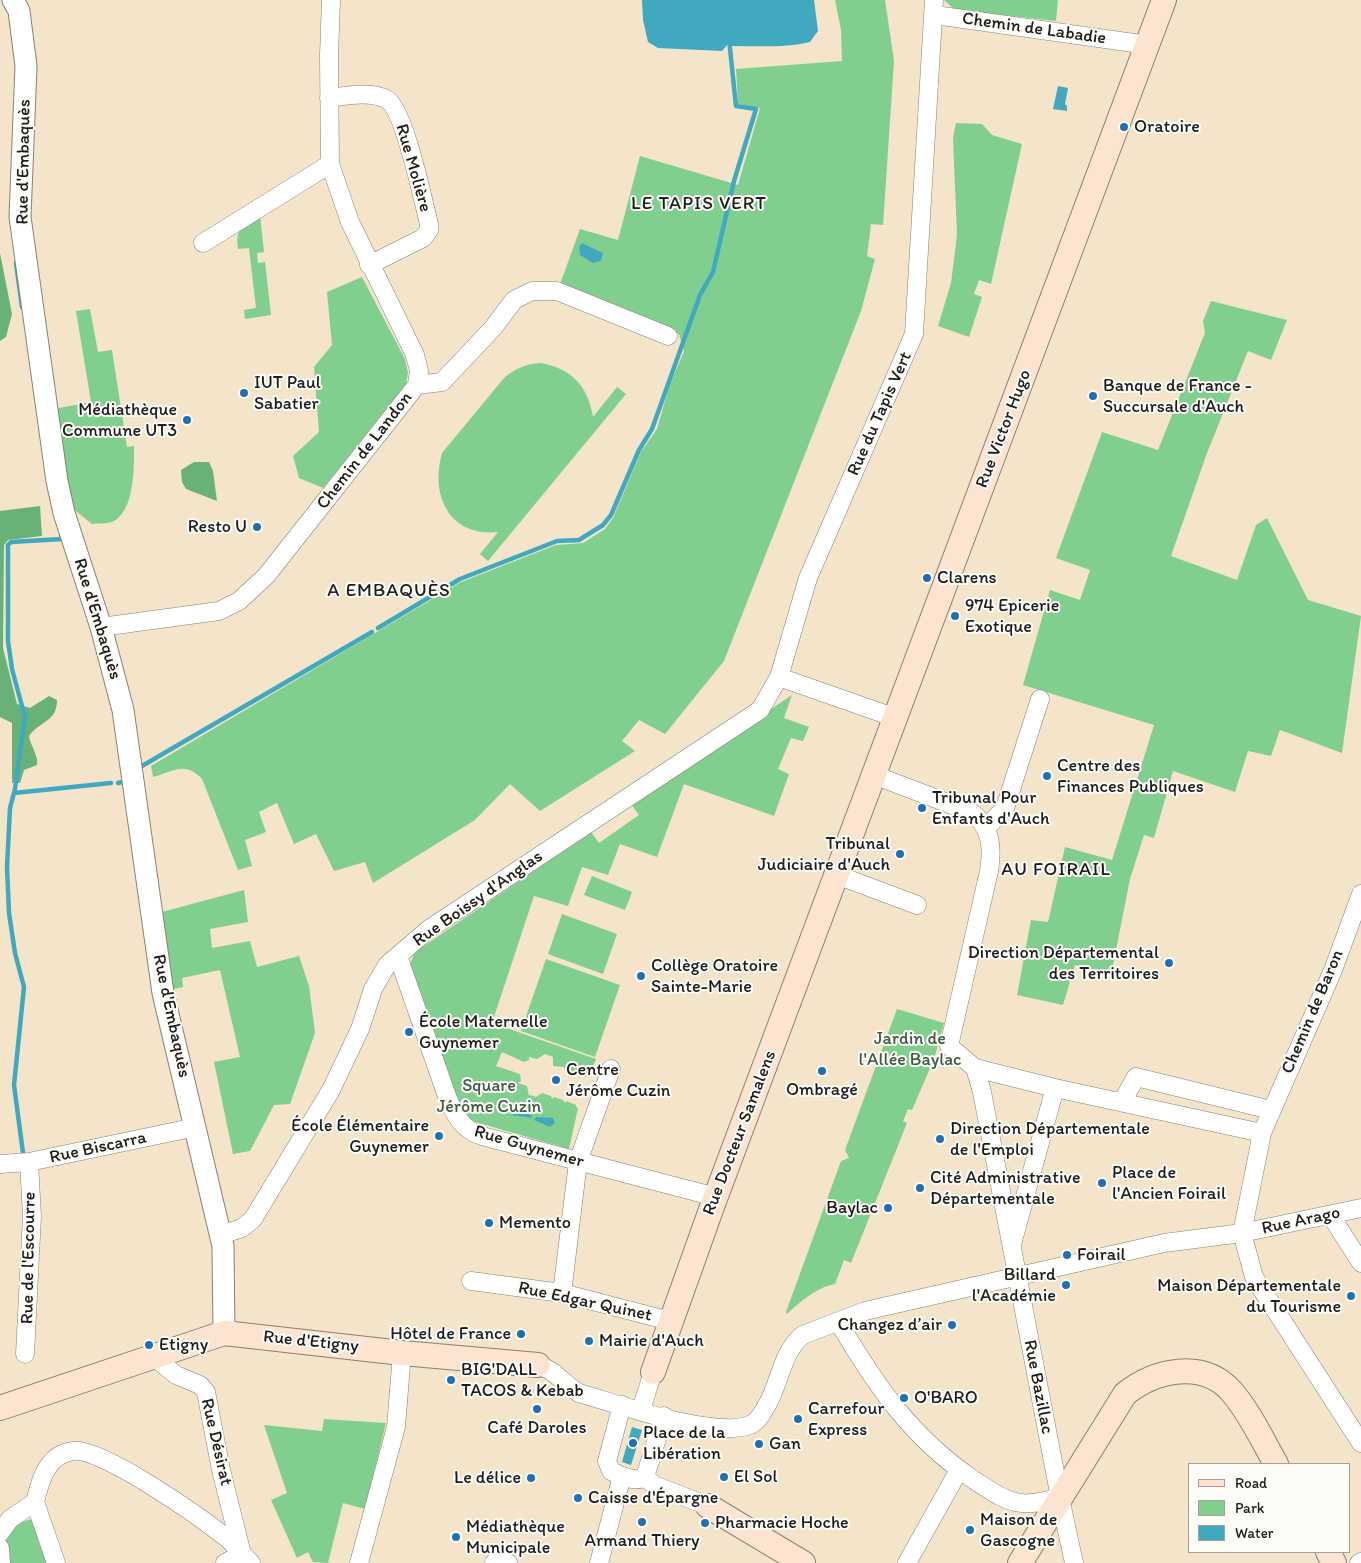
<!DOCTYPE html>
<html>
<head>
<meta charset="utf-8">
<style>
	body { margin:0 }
	#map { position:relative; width:1361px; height:1563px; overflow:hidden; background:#f3e4ca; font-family:Itim,sans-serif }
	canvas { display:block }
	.legend { position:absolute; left:1188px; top:1463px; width:162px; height:90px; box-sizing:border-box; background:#fdfcf7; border:1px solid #a3a29f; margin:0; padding:6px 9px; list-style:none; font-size:15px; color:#1c1c1c }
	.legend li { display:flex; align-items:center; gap:10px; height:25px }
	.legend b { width:25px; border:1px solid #a3a29f }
</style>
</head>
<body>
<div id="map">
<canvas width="1361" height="1563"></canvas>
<ul class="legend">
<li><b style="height:6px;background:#fde4d0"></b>Road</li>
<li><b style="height:14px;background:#81cf8f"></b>Park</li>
<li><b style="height:14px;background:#40a9c0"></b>Water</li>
</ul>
</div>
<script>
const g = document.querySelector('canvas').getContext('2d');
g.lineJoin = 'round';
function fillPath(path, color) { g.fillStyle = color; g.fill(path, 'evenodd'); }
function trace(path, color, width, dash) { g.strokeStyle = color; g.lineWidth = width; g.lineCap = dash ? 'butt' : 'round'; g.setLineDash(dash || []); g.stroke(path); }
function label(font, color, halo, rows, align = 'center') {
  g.font = font + ' Itim,sans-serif'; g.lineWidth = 4; g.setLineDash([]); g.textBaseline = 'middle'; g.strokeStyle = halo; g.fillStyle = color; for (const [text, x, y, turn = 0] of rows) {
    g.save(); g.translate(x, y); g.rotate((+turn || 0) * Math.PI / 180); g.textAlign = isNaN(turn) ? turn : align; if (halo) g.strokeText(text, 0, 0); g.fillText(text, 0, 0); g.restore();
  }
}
fillPath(new Path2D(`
	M835,0H885L894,61L883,225L871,224L867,256L875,259L861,311L724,661L665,734L639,720L622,741L635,751L540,811L510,784L475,820L373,883L365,862L334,871L316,834L294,844L277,803L259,812L266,832L245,840L252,866L238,870L202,779C185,761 175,771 153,777L151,766L461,582L556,545L583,543L605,529L613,518L641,452L657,429L669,387L684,351L679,334L559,287L580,229L618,240L640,156L738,185L760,108L738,104L736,69L842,61L841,30Z
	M944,0H1058L1056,21L955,10Z
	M956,123L982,124L992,135L1022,144L991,284L979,280L974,294L982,297L969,337L938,326L951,283L957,235L953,138Z
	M260,216L264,252L257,253L258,263L265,262L271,315L245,319L244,310L256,308L249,248L238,249C235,227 243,226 260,216Z
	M362,277L405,359L408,373L406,384L323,488L299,478L293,456L319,432L314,367L332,345L327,292Z
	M1211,301L1287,320L1271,360L1248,351L1207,453L1171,556L1237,580L1256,525L1267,518L1308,600L1361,616L1342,753L1280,730L1271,756L1248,751L1235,792L1173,771L1154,838L1144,835L1130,879L1111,975L1075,965L1063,1005L1017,995L1031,920L1048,922L1065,847L1112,860L1154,725L1023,685L1050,590L1080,600L1090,570L1056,558L1102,432L1158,450L1205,333L1203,321Z
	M90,309L98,352L112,350L127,447L134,446C134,467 135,512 112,522C106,524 98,523 92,524L71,507L54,409L91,402L76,311Z
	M541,363C572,369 588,386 593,417L617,387L626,394L488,561L480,554L498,532C449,537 430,495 442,453L504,378C516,368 526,364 541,363Z
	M792,695L784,718L809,727L803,741L791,738L778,769L789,774L774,816L684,784L657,857L620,844L608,875L582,867L568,906L534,896L492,1023L596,1059L590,1075L585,1077L575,1074L573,1070L572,1073L564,1069V1067L553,1066V1057L545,1054L537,1059L529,1057V1060L524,1062L502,1052L496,1066L520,1074L521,1081L518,1083L527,1086L529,1096L530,1095L536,1097L542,1093L551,1096L552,1099L554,1097L563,1100L565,1103L566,1101L576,1105V1107L578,1108L569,1149L472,1121L461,1109L411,974V962L415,952L591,832L599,843L639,815L631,804Z
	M592,876L632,892L625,910L584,895Z
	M244,890L248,922L210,929L212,948L250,941L257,967L299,956L309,986L315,1033L290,1104L274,1105L250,1151L233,1154L214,1062L240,1057L220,970L182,978L183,987L170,990L158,913Z
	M562,914L617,934L603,974L548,954Z
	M546,959L620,985L595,1057L521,1031Z
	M897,1009L944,1023L934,1059L912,1110L908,1109L903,1121L907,1123L851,1263L844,1260L835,1284C817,1287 800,1302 787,1314L786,1312L841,1161L849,1158L845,1150Z
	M324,1419L386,1423L365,1509L343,1503L328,1563L313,1562L308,1552L297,1558L271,1500L287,1493L264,1425L322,1431Z
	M32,1519L47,1563H9L6,1538L18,1523Z`), '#81cf8f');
fillPath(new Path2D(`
	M0,253L12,314L6,337L0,341Z
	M194,462H209L213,471L217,501L186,489L182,482L181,470Z
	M40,506L42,536L8,540L4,545L3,648L17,704L30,708L49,696L57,700C57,722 41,720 29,736C30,745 39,756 37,765L24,770L20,783H12V723L0,717V511Z`), '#68b27a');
fillPath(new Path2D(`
	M642,0H814L818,31L810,42C785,48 758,46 732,46L728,44L722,51L658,48L648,42L643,20Z
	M1058,86L1068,88L1065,104L1067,106V111L1053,109Z
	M582,243L603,253L601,261L593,263L580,255L579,247Z
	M511,1106H516L532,1116L531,1118L512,1115L508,1110Z
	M536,1117L553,1118L555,1123L550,1127L534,1120Z
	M632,1427L642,1430L631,1465L622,1462Z`), '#40a9c0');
trace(new Path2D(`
	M16,263L22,307
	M378,628L460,579L557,541L579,540L603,525L611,515L639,450L652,429L700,295L713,272L734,181L756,109L736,106L729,39
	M142,766L372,632
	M118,783L127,781
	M14,793L111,783
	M23,1153L14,1085L24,987L15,953L9,913L7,867L10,808L15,789L25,717L12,669L8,641V545L11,542L62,539L61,535`), '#40a9c0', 4.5);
const minor = new Path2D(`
	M935,15L1148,45
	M329,98C346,96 369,91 386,99C404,107 423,201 429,224V230L423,238L369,265
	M203,243L330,164
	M417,385L442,382L493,328L514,300L532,291H557L668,336
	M101,627L219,611L239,601L266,576L417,385L419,371L415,355L350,222L330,164L329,56L331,0
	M779,677L896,718
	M874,775L971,812C991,827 993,847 989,871L949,1046L975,1068L1055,1088L1262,1133
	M986,828L1005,808L1040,699
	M837,875L917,905
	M1361,894L1333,970L1262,1133L1242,1233L1254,1277L1361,1443
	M398,956L448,1099C456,1117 463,1130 482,1136L716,1197
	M975,1068L982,1092L1060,1498L1074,1563
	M1122,1102L1136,1077L1271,1110
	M0,1164L29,1162L196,1127
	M1331,1216L1361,1263
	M221,1235L242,1228L253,1219L331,1090L360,1029L373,989L387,965L429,929L760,710L779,677L808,578L914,334L934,0
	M1012,1244L1055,1088
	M471,1281L562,1293L670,1321
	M562,1293L578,1162L611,1069
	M839,1323C876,1386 912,1438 974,1480C988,1489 1005,1502 1022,1503C1033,1505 1048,1500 1060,1498
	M25,1354L32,1216L29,1162
	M153,1356L176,1375L200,1385L206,1392L221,1470L242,1554
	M538,1365C556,1370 564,1385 579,1393C618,1404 714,1439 750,1425C759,1421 762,1413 767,1405C780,1383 782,1351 803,1335L865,1311L1164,1243L1242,1233L1361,1208
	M622,1405L607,1461L611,1471C621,1476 635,1483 645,1477L664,1416
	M641,1410L653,1372
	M645,1477L654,1485L708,1506
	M35,1502L56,1563
	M0,1533L10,1519L35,1502C40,1481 47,1454 73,1451C101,1447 200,1517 224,1536C234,1543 242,1554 251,1563
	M0,1548L1,1563
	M225,1563L242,1554
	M359,1563L396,1427L402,1353
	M494,1563L499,1559L508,1563
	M599,1563L622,1476
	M907,1563L959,1470
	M1359,1563L1361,1562`);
const tertiary = new Path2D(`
	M13,0L19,11L26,66L20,217L57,481L64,513L101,627L123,710L163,993L223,1246L224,1333`);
const secondary = new Path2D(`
	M653,1372L713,1204L1164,0
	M0,1408L224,1333L402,1353L538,1365
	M708,1506L803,1563
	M1328,1552L1334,1563
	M1020,1563L1125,1394C1155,1370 1203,1359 1232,1392C1250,1413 1263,1441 1276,1464`);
trace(minor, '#888073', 19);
trace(tertiary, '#888073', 23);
trace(secondary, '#888073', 26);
trace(minor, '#fff', 18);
trace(tertiary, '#fff', 21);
trace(secondary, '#fde4d0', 24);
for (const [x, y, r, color] of [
	[1124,127,5,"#1f6fb2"],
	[244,393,5,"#1f6fb2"],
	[1093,396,5,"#1f6fb2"],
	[187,420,5,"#1f6fb2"],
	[257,527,5,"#1f6fb2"],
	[927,578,5,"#1f6fb2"],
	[955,616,5,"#1f6fb2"],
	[1047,776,5,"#1f6fb2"],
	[922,808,5,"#1f6fb2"],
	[900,854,5,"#1f6fb2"],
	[1169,963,5,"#1f6fb2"],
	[641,976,5,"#1f6fb2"],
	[409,1032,5,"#1f6fb2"],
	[822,1071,5,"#1f6fb2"],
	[556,1080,5,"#1f6fb2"],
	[439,1136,5,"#1f6fb2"],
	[940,1139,5,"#1f6fb2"],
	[1102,1183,5,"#1f6fb2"],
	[920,1188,5,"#1f6fb2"],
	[888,1208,5,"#1f6fb2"],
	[489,1223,5,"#1f6fb2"],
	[1067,1255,5,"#1f6fb2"],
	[1066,1285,5,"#1f6fb2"],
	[1351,1296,5,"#1f6fb2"],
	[952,1325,5,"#1f6fb2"],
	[521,1334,5,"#1f6fb2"],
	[589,1341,5,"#1f6fb2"],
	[149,1345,5,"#1f6fb2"],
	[451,1380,5,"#1f6fb2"],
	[904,1398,5,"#1f6fb2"],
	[537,1409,5,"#1f6fb2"],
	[798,1419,5,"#1f6fb2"],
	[633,1443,5,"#1f6fb2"],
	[759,1444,5,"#1f6fb2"],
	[724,1477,5,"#1f6fb2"],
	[531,1478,5,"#1f6fb2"],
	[578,1498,5,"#1f6fb2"],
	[642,1522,5,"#1f6fb2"],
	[705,1523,5,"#1f6fb2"],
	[970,1530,5,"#1f6fb2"],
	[456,1537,5,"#1f6fb2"]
]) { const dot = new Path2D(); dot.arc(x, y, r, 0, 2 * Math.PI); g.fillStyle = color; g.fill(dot); trace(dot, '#fdfcf7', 2); }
label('18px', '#1c1c1c', '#fdfcf7', [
	["Chemin de Labadie",1034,29,8],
	["Rue d'Embaquès",24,162,-89],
	["Rue Molière",413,168,74],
	["Rue du Tapis Vert",880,414,-66],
	["Rue Victor Hugo",1004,429,-69],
	["Chemin de Landon",365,451,-52],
	["Rue d'Embaquès",97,619,73],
	["Rue Boissy d'Anglas",478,899,-35],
	["Chemin de Baron",1313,1012,-67],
	["Rue d'Embaquès",171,1016,78],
	["Rue Docteur Samalens",740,1133,-69],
	["Rue Guynemer",529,1147,16],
	["Rue Biscarra",98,1148,-12],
	["Rue Arago",1301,1221,-12],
	["Rue de l'Escourre",29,1258,-89],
	["Rue Edgar Quinet",585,1302,12],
	["Rue d'Etigny",311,1342,6],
	["Rue Bazillac",1038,1387,79],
	["Rue Désirat",216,1442,77]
]);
label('18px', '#1c1c1c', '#fdfcf7', [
	["Oratoire",1134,127],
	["IUT Paul",254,383],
	["Sabatier",254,404],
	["Banque de France -",1103,386],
	["Succursale d'Auch",1103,407],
	["Médiathèque",177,410,"right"],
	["Commune UT3",177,431,"right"],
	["Resto U",247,527,"right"],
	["Clarens",937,578],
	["974 Epicerie",965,606],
	["Exotique",965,627],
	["Centre des",1057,766],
	["Finances Publiques",1057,787],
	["Tribunal Pour",932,798],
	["Enfants d'Auch",932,819],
	["Tribunal",890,844,"right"],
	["Judiciaire d'Auch",890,865,"right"],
	["Direction Départemental",1159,953,"right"],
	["des Territoires",1159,974,"right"],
	["Collège Oratoire",651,966],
	["Sainte-Marie",651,987],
	["École Maternelle",419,1022],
	["Guynemer",419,1043],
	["Centre",566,1070],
	["Jérôme Cuzin",566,1091],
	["Ombragé",822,1090,"center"],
	["École Élémentaire",429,1126,"right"],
	["Guynemer",429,1147,"right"],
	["Direction Départementale",950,1129],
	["de l'Emploi",950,1150],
	["Place de",1112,1173],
	["l'Ancien Foirail",1112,1194],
	["Cité Administrative",930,1178],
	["Départementale",930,1199],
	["Baylac",878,1208,"right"],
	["Memento",499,1223],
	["Foirail",1077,1255],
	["Billard",1056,1275,"right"],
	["l'Académie",1056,1296,"right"],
	["Maison Départementale",1341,1286,"right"],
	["du Tourisme",1341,1307,"right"],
	["Changez d’air",942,1325,"right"],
	["Hôtel de France",511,1334,"right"],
	["Mairie d'Auch",599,1341],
	["Etigny",159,1345],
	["BIG'DALL",461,1370],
	["TACOS & Kebab",461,1391],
	["O'BARO",914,1398],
	["Carrefour",808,1409],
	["Express",808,1430],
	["Café Daroles",537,1428,"center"],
	["Place de la",643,1433],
	["Libération",643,1454],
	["Gan",769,1444],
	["El Sol",734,1477],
	["Le délice",521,1478,"right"],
	["Caisse d'Épargne",588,1498],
	["Maison de",980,1520],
	["Gascogne",980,1541],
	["Pharmacie Hoche",715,1523],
	["Médiathèque",466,1527],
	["Municipale",466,1548],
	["Armand Thiery",642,1541,"center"]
], 'left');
label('18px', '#3f5b44', '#fdfcf7', [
	["Jardin de",910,1039],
	["l'Allée Baylac",910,1060],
	["Square",489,1086],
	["Jérôme Cuzin",489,1107]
]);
g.letterSpacing = '1px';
label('19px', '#1c1c1c', '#fdfcf7', [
	["LE TAPIS VERT",699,204],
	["A EMBAQUÈS",389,591],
	["AU FOIRAIL",1056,870]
]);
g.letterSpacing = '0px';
</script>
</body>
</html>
